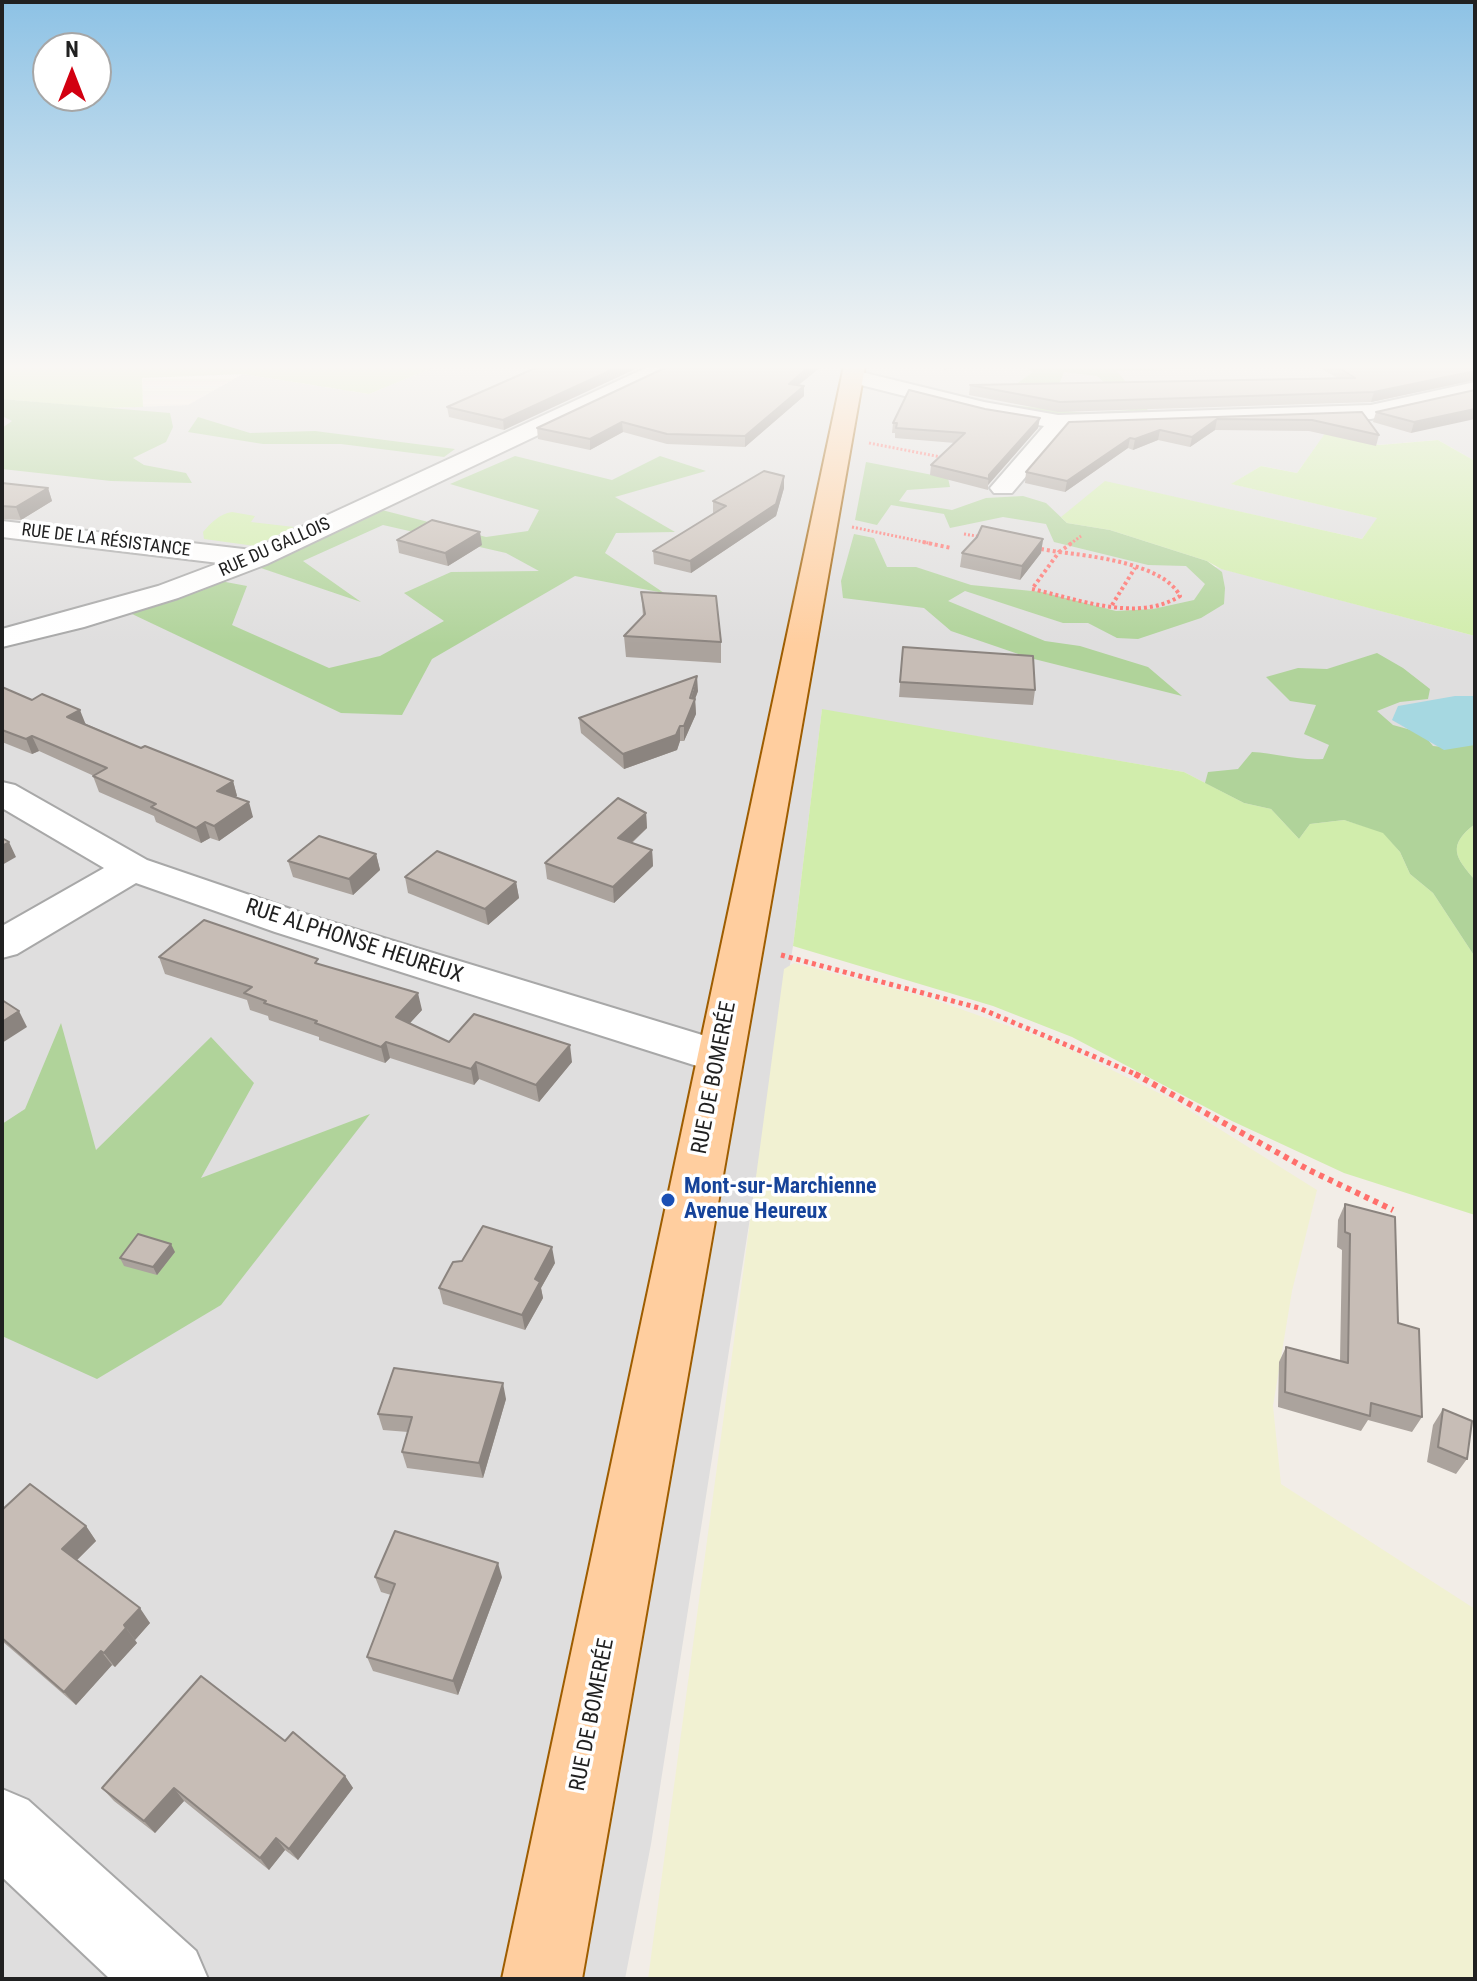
<!DOCTYPE html>
<html>
<head>
<meta charset="utf-8">
<style>
	body { margin:0 }
	#map { position:relative; width:1477px; height:1981px; overflow:hidden; background:#f2ede7; font-family:"Roboto Condensed",sans-serif }
	canvas { display:block }
	.frame { position:absolute; inset:0; border:4px solid #212121; pointer-events:none }
	.north { position:absolute; left:32px; top:32px; width:80px; height:80px; box-sizing:border-box; background:#fff; border:2px solid #a6a6a6; border-radius:50%; rotate:0deg; font-size:22px; font-weight:700; line-height:32px; text-align:center; color:#212121 }
	.north::after { content:''; display:block; margin:auto; width:28px; height:36px; background:#d20011; clip-path:polygon(50% 0,100% 100%,50% 72%,0 100%) }
</style>
</head>
<body>
<div id="map">
<canvas width="1477" height="1981"></canvas>
<div class="frame"></div>
<div class="north">N</div>
</div>
<script>
const g = document.querySelector('canvas').getContext('2d');
g.lineJoin = 'round';
function fillPath(path, color) { g.fillStyle = color; g.fill(path, 'evenodd'); }
function trace(path, color, width, dash) { g.strokeStyle = color; g.lineWidth = width; g.lineCap = dash ? 'butt' : 'round'; g.setLineDash(dash || []); g.stroke(path); }
function label(font, color, halo, rows, align = 'center') {
  g.font = font + ' "Roboto Condensed",sans-serif'; g.lineWidth = 7; g.setLineDash([]); g.textBaseline = 'middle'; g.strokeStyle = halo; g.fillStyle = color; for (const [text, x, y, turn = 0] of rows) {
    g.save(); g.translate(x, y); g.rotate((+turn || 0) * Math.PI / 180); g.textAlign = isNaN(turn) ? turn : align; if (halo) g.strokeText(text, 0, 0); g.fillText(text, 0, 0); g.restore();
  }
}
fillPath(new Path2D(`
	M437,366H1475V461L1438,440L1379,445L1326,433L1297,473L1261,466L1232,484L1378,518L1362,539L1106,482L1054,524L1475,636V767L1205,783L1184,772L822,710L793,946L651,1844L625,1979H2V412L188,405L243,374L369,394Z`), '#dfdede');
fillPath(new Path2D(`
	M794,963L929,998L1057,1043L1173,1100L1317,1190L1292,1291L1273,1406L1281,1484L1475,1609V1979H648L784,969Z`), '#f1f1d2');
fillPath(new Path2D(`
	M2,366H437L369,394L243,374L142,378L143,407L104,408L2,399Z
	M1326,432L1379,445L1438,440L1475,461V636L1221,569L1207,561L1110,530L1067,523L1061,517L1105,481L1362,539L1377,518L1231,484L1261,466L1297,473Z
	M232,512L255,516L251,522L294,527L255,546L204,539L203,532C211,523 219,514 232,512Z
	M822,709L1184,772L1244,803L1271,809L1299,839L1310,824L1344,820L1383,832L1400,852L1410,874L1433,893L1475,957V1215L1344,1173L1232,1121L1072,1037L993,1006L793,946Z
	M1475,824V880C1456,858 1446,846 1475,824Z`), '#d1edac');
fillPath(new Path2D(`
	M1025,366H1204L1209,368L1117,371L1150,413L1071,415L991,405L993,403L1085,413L1130,410L1126,402L1097,376L1064,372L1060,382L1033,398L1004,393L1033,372Z
	M2,399L170,413L173,427L166,442L133,458L144,465L186,473L192,483L111,481L2,469V428L12,421L2,416Z
	M198,417L250,433L315,431L455,449L444,457L341,444H263L188,432Z
	M515,456L612,480L660,456L706,471L615,497L675,532L616,533L605,553L664,593L575,576L432,659L402,715L341,713L132,614L215,580L247,586L232,625L329,668L380,656L444,621L404,593L451,572L539,571L506,553L383,525L303,561L361,602L255,566L382,510L486,537L528,531L539,510L450,484Z
	M866,462L948,478L950,487L907,490L899,501L952,510L986,498L1023,496L1046,503L1067,523L1110,530L1207,561L1222,572L1225,588L1224,604L1201,618L1138,639L1117,638L1088,623H1063L965,591L948,601L1045,641L1080,646L1148,667L1182,696L1030,658L951,631L924,608L843,598L841,581L854,534L874,538L887,567H916L971,585L1042,592L1116,611L1153,609L1194,600L1205,584L1186,566L1148,565L1054,542L1046,524L1003,517L950,528L944,514L891,505L877,525L855,520Z
	M1377,653L1403,668L1430,689L1428,699L1400,702L1377,711L1393,725L1422,733L1433,746L1455,748L1475,740V824C1446,846 1456,858 1475,880V957L1433,893L1410,874L1400,852L1383,833L1344,820L1310,824L1299,839L1271,809L1244,803L1205,783L1208,772L1238,769L1252,752C1275,753 1299,761 1323,759L1329,745L1304,734L1316,705L1290,701L1266,677L1298,668L1327,669Z
	M61,1023L96,1150L211,1037L254,1083L201,1178L370,1114L221,1305L97,1379L2,1336V1124L25,1109Z`), '#b0d39a');
fillPath(new Path2D(`
	M1455,696H1475V745L1444,750L1392,720L1398,706Z`), '#a6d8e1');
const minor = new Path2D(`
	M650,366H678L675,370L267,564L178,598L84,627L2,647V629L158,586L219,563L2,537V521L252,550Z
	M853,370L984,402L1058,415L1371,405L1475,382V396L1371,419L1066,429L1012,493H994L990,488L1044,426L984,416L845,381L842,376L845,371Z
	M2,782L15,785L147,860L305,914L735,1045L742,1057L735,1069L719,1073L275,932L136,883L17,954L2,958V926L104,868L2,808Z
	M2,1789L28,1800L196,1951L208,1979H110L2,1877Z`);
const primary = new Path2D(`
	M844,366H865L582,1979H502Z`);
trace(minor, '#a8a8a8', 4);
trace(primary, '#9e5d00', 4);
trace(new Path2D(`
	M869,443L946,458
	M852,527L933,544
	M964,534L982,537
	M1070,544L1081,536`), '#ff6f6b', 3, [2, 2]);
trace(new Path2D(`
	M923,542L951,548
	M1035,548L1059,552
	M1059,552C1092,556 1164,564 1180,596C1137,623 1078,599 1032,589Z
	M1059,552L1073,542
	M1112,605L1135,568`), '#ff6f6b', 4, [3, 3]);
trace(new Path2D(`
	M781,955L979,1008L1140,1076`), '#ff6f6b', 5, [4, 4]);
trace(new Path2D(`
	M1135,1074L1309,1170L1393,1210`), '#ff6f6b', 6, [5, 5]);
fillPath(minor, '#fff');
fillPath(primary, '#ffce9f');
fillPath(new Path2D(`
	M540,366L504,430L449,417L447,407Z
	M822,366L799,385L804,386V396L745,447L667,444L623,432L590,450L538,439L537,428Z
	M1317,366H1475V380L1371,402L1058,412L969,395L970,385L1337,378Z
	M1475,390L1411,433L1373,422L1376,412Z
	M1362,412L1379,435L1376,446L1309,431L1215,430L1190,447L1158,440L1133,450L1128,448L1065,492L1025,483L1026,472L1069,422Z
	M893,423L1038,428L988,485V490L930,475L931,465L955,443L895,438V433H892Z
	M784,476V488L776,516L691,573L654,564L653,551L714,513H713V501Z
	M2,483L48,488L52,501L21,520L2,519Z
	M1043,539L1041,553L1020,580L960,567L962,553Z
	M397,540L482,545L448,566L399,553Z
	M641,592L721,642V663L626,657L624,636L643,616Z
	M903,647L1035,690L1033,705L899,697Z
	M2,687L141,748L233,781L237,796L236,797L253,817L219,841L210,838L201,843L156,822L154,816L99,792L93,776H94L39,751L32,754L2,742Z
	M698,691L695,699L696,714L684,741H680L677,750L624,769L581,733L579,718Z
	M646,813L647,828L632,843L652,850L653,866L614,903L547,879L545,863Z
	M376,854L380,870L353,895L293,877L288,861Z
	M405,877L516,882L519,898L488,925L408,893Z
	M159,957L320,965L422,1010L409,1024L449,1042L572,1062L539,1102L479,1079L474,1085L390,1058L385,1063L319,1040V1037L269,1020L268,1016L250,1010L247,1000L165,974Z
	M1345,1204L1398,1323L1422,1417L1412,1432L1368,1420L1361,1431L1278,1407L1279,1362L1286,1347L1340,1361L1342,1250L1337,1247L1338,1220Z
	M175,1252L157,1275L124,1266L120,1258Z
	M555,1263L541,1288L543,1298L525,1330L443,1304L439,1288Z
	M506,1399L483,1478L407,1468L402,1452L408,1432L383,1430L378,1414Z
	M1443,1409L1467,1459L1456,1474L1427,1462L1433,1425Z
	M2,1510L86,1526L96,1541L77,1560L150,1623L135,1640L137,1643L115,1667L112,1665L76,1705L2,1641Z
	M375,1577H502L458,1695L373,1671L367,1657L391,1595L381,1592Z
	M285,1741L345,1776L353,1788L298,1860L285,1850L269,1870L184,1801L155,1833L114,1801L102,1788Z`), '#aba39d');
fillPath(new Path2D(`
	M620,366H642L504,430L503,420Z
	M810,366H822L788,393L789,384Z
	M945,366H963L944,370Z
	M1475,371V380L1371,402L1374,392Z
	M804,386V396L745,447V436Z
	M1475,409V419L1411,433L1414,422Z
	M1040,418L1038,428L988,485L989,475Z
	M1217,419L1215,430L1190,447L1192,437Z
	M622,422L623,432L590,450V439Z
	M1160,430L1158,440L1133,450L1135,439Z
	M1130,438L1128,448L1065,492L1067,481Z
	M784,476V488L776,516L691,573L690,561Z
	M48,488L52,501L21,520L16,507Z
	M480,532L482,545L448,566L445,553Z
	M1043,539L1041,553L1020,580L1022,566Z
	M697,676L698,691L695,699L696,714L684,741V726Z
	M80,710L86,725L67,717Z
	M680,726V741L677,750L624,769L623,754Z
	M32,736L39,751L32,754L26,739Z
	M233,781L237,796L222,806L217,791Z
	M249,802L253,817L219,841L214,826Z
	M646,813L647,828L619,854L618,838Z
	M205,822L210,838L201,843L196,828Z
	M9,842L16,857L2,865V846Z
	M652,850L653,866L614,903L613,887Z
	M376,854L380,870L353,895L349,879Z
	M516,882L519,898L488,925L485,909Z
	M418,993L422,1010L400,1034L396,1017Z
	M19,1011L27,1027L2,1043V1022Z
	M386,1042L390,1058L385,1063L381,1047Z
	M570,1045L572,1062L539,1102L536,1085Z
	M476,1062L479,1079L474,1085L471,1069Z
	M171,1244L175,1252L157,1275L153,1267Z
	M552,1247L555,1263L541,1288L543,1298L525,1330L522,1315L535,1279Z
	M503,1383L506,1399L483,1478L479,1463Z
	M86,1526L96,1541L73,1564L62,1549Z
	M498,1563L502,1577L458,1695L453,1681Z
	M140,1608L150,1623L135,1640L124,1625Z
	M126,1628L137,1643L115,1667L104,1653Z
	M101,1651L112,1665L76,1705L64,1692Z
	M345,1776L353,1788L298,1860L289,1849Z
	M174,1788L184,1801L155,1833L144,1821Z
	M276,1838L285,1850L269,1870L260,1858Z`), '#8b847f');
const building = new Path2D(`
	M540,366H620L503,420L447,407Z
	M669,366H810L789,384L804,386L745,436L667,434L622,422L590,439L537,428Z
	M1336,366H1475V371L1374,392L1060,402L970,385L1355,378Z
	M909,390L985,409L1040,418L989,475V479L931,465L965,433L896,428L897,423H893Z
	M1475,390V409L1414,422L1376,412Z
	M1362,412L1379,435L1312,420L1217,419L1192,437L1160,430L1135,439L1130,438L1067,481L1026,472L1069,422Z
	M764,471L784,476L776,504L690,561L653,551L726,506L713,501Z
	M2,483L48,488L16,507L2,506Z
	M432,520L480,532L445,553L397,540Z
	M982,526L1043,539L1022,566L962,553L977,537Z
	M641,592L716,596L721,642L624,636L645,614Z
	M903,647L1033,656L1035,690L900,682Z
	M697,676L690,698L695,699L684,726H680L676,735L623,754L579,718Z
	M2,687L32,700L42,694L80,710L67,717L141,748L145,746L233,781L217,791L249,802L214,826L205,822L196,828L151,807L156,804L93,776L107,768L32,736L26,739L2,730Z
	M618,798L646,813L618,838L652,850L613,887L545,863Z
	M319,836L376,854L349,879L288,861Z
	M2,838L9,842L2,846Z
	M437,851L516,882L485,909L405,877Z
	M204,920L318,959L315,963L418,993L396,1017L449,1042L474,1014L570,1045L536,1085L476,1062L471,1069L386,1042L381,1047L315,1023L317,1021L264,1003L266,1001L244,993L252,987L159,957Z
	M2,1000L19,1011L2,1022Z
	M1345,1204L1395,1217L1398,1323L1419,1329L1422,1417L1371,1403L1370,1416L1285,1392L1286,1347L1348,1363L1350,1234L1345,1232Z
	M483,1226L552,1247L535,1279L540,1282L522,1315L439,1288L453,1262L462,1261Z
	M138,1234L171,1244L153,1267L120,1258Z
	M394,1368L503,1383L479,1463L402,1452L412,1417L378,1414Z
	M1443,1409L1472,1421L1467,1459L1438,1447Z
	M30,1484L86,1526L62,1549L140,1608L124,1625L126,1628L104,1653L101,1651L64,1692L2,1638V1510Z
	M395,1531L498,1563L453,1681L367,1657L395,1584L375,1577Z
	M201,1676L285,1741L293,1732L345,1776L289,1849L276,1838L260,1858L174,1788L144,1821L102,1788Z`);
fillPath(building, '#c7bdb6');
trace(building, '#8b847f', 2);
const sky = g.createLinearGradient(0, 0, 0, 644);
sky.addColorStop(0, '#8dc2e5');
sky.addColorStop(0.57, '#f9f7f4');
sky.addColorStop(1, '#f9f7f400');
g.fillStyle = sky;
g.fillRect(0, 0, 1477, 644);
for (const [x, y, r, color] of [
	[668,1200,8,"#1a4fb4"]
]) { const dot = new Path2D(); dot.arc(x, y, r, 0, 2 * Math.PI); g.fillStyle = color; g.fill(dot); trace(dot, '#fff', 3); }
label('18px', '#212121', '#fff', [
	["RUE DE LA RÉSISTANCE",106,541,7],
	["RUE DU GALLOIS",275,548,-24]
]);
label('22px', '#212121', '#fff', [
	["RUE ALPHONSE HEUREUX",354,942,18],
	["RUE DE BOMERÉE",715,1078,-79],
	["RUE DE BOMERÉE",593,1715,-79]
]);
label('bold 22px', '#164399', '#fff', [
	["Mont-sur-Marchienne",684,1187],
	["Avenue Heureux",684,1212]
], 'left');
</script>
</body>
</html>
